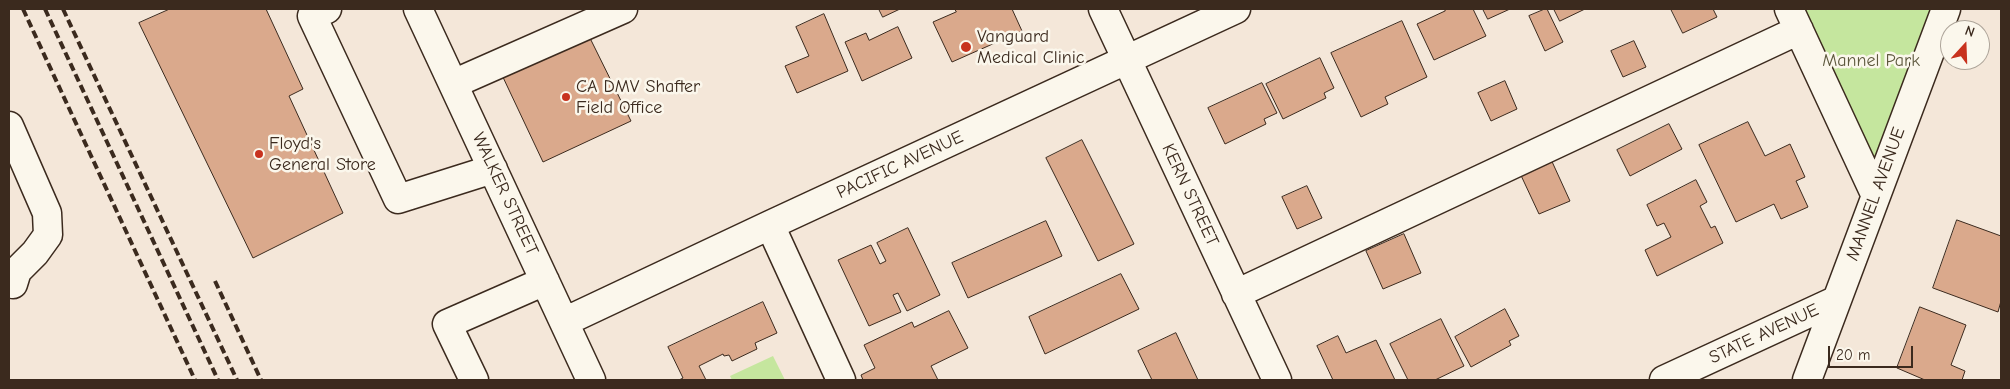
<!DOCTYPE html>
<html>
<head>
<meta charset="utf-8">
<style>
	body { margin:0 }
	#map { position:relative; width:2010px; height:389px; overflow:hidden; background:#f4e7d9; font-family:"Comic Neue",sans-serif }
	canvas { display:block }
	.frame { position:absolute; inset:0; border:10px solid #3b2a1e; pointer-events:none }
	.north { position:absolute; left:1940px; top:20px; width:50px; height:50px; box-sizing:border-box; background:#fbf7ec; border:1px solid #aea59a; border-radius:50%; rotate:20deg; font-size:14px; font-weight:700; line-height:20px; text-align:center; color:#3b2a1e }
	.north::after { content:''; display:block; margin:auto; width:18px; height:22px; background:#c8321e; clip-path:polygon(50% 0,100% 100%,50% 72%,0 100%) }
	.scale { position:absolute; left:1828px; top:346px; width:85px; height:22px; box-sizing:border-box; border:2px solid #3b2a1e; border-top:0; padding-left:6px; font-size:15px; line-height:18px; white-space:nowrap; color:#3b2a1e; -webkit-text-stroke:4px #fbf7ec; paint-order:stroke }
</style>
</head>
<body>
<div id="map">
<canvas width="2010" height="389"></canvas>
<div class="frame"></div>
<div class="north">N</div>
<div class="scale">20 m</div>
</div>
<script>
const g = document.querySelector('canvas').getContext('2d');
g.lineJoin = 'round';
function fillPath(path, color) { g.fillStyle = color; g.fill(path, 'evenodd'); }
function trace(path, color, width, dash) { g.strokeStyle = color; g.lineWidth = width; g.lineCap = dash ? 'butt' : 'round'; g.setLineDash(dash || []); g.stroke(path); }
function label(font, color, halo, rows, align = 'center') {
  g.font = font + ' "Comic Neue",sans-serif'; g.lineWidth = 5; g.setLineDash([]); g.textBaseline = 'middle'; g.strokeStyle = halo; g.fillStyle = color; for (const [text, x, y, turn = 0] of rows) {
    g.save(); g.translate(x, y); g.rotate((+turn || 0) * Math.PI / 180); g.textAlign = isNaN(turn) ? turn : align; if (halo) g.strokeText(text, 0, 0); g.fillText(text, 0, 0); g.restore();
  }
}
fillPath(new Path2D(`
	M1789,9H1946L1876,196Z
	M773,356L785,380H732L730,376Z`), '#c5e69e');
const building = new Path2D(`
	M170,9H266L303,89L289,96L343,213L253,258L139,23Z
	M879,9H900L883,17Z
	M955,9H1012L1022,31L952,62L933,22L956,12Z
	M1444,9H1473L1486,36L1434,60L1417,24L1445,11Z
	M1483,9H1510L1488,19Z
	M1545,9H1547L1563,42L1545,51L1529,16Z
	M1554,9H1585L1560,21Z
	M1671,9H1713L1717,17L1683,33Z
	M824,14L848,71L797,93L785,66L809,56L796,27Z
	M1402,21L1427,77L1385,97L1388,104L1361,117L1331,53Z
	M898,27L912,58L862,81L845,42L866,33L869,40Z
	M587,32L631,121L543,162L501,73Z
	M1634,41L1646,67L1623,77L1611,51Z
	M1320,58L1334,88L1324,93L1326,98L1283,119L1266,84Z
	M1505,81L1517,109L1491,121L1478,93Z
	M1262,83L1277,113L1264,119L1266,124L1225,144L1208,108Z
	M1748,122L1765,156L1790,144L1805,177L1796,181L1808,207L1781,219L1774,204L1736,222L1699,145Z
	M1669,124L1682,149L1630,176L1617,150Z
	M1082,140L1134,244L1098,261L1046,158Z
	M1549,155L1570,201L1539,214L1518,169Z
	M1696,180L1707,202L1700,206L1711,228L1715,226L1723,243L1657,276L1645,250L1671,237L1664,223L1657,226L1647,205Z
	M1307,186L1322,218L1297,229L1282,197Z
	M1957,220L2001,236V301L1998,312L1933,288Z
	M1046,221L1062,256L968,298L952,263Z
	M908,228L940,295L907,311L898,293L893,295L901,312L869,326L838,260L871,245L880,264L886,261L877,243Z
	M1404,234L1421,273L1383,289L1366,251Z
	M1121,274L1139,309L1045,354L1029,317Z
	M763,302L777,333L755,343L757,349L732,361L729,355L724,356L723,354L699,366L706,380H679L683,378L668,347Z
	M1920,307L1966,325L1951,365L1965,371L1962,380H1925L1897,368Z
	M1505,309L1519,336L1509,341L1511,345L1471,367L1455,337Z
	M949,311L968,348L931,366L938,380H863L861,375L875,368L864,345L912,322L914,327Z
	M1441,319L1464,366L1435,380H1408L1390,344Z
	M1176,333L1198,380H1152L1138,351Z
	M1338,336L1346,353L1376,340L1395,380H1333L1317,346Z`);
fillPath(building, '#daa98c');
trace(building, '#3b2a1e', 1);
const minor = new Path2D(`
	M327,9L312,16L398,199L493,169
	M418,9L591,380
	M1103,9L1277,380
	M1789,9L1876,196
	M453,84L623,9
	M9,126L47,213L48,235L35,253L17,271L13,284
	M770,225L841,380
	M1236,294L1799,30
	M564,322L770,225L1236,9
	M474,380L447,324L545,281
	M1664,380L1837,300
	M1807,380L1946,9`);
trace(minor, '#3b2a1e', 31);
trace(minor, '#fbf7ec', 28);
trace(new Path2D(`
	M23,9L195,380
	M45,9L218,380
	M63,9L237,380
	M215,281L261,380`), '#3b2a1e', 4, [8, 4]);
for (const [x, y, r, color] of [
	[966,47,6,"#c8321e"],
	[566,97,5,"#c8321e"],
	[259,154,5,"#c8321e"]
]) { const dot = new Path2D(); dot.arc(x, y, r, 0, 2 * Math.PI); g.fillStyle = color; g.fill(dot); trace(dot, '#fbf7ec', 2); }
label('18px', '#3b2a1e', '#fbf7ec', [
	["Vanguard",977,37],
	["Medical Clinic",977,58],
	["CA DMV Shafter",576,87],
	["Field Office",576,108],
	["Floyd's",269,144],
	["General Store",269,165]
], 'left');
label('18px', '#5e593e', '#fbf7ec', [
	["Mannel Park",1871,61]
]);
label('18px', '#3b2a1e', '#fbf7ec', [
	["PACIFIC AVENUE",900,165,-25],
	["WALKER STREET",505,194,65],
	["MANNEL AVENUE",1876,194,-70],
	["KERN STREET",1190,195,65],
	["STATE AVENUE",1764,334,-25]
]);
</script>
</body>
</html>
